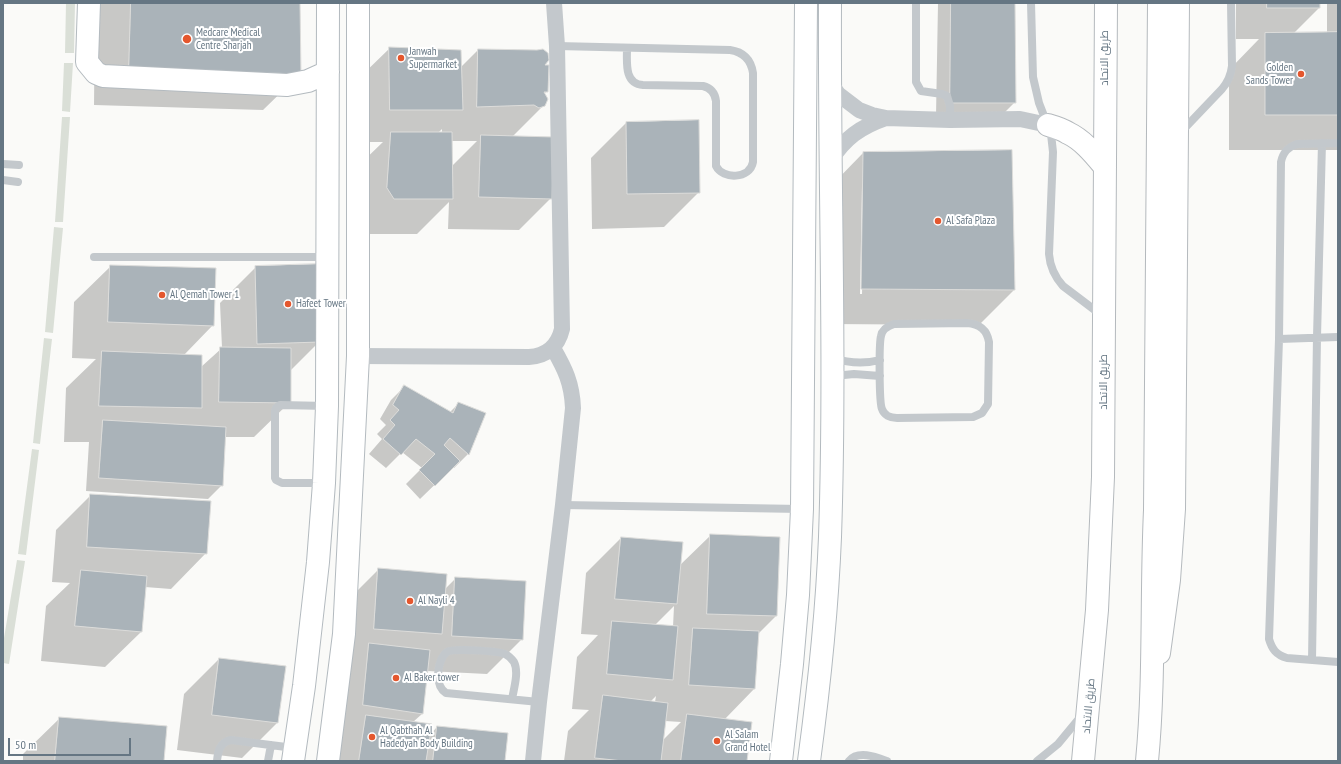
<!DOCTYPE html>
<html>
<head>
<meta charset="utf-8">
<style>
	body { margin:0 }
	#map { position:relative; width:1341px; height:764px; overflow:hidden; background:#fafaf8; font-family:"PT Sans Narrow",sans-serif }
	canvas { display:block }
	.frame { position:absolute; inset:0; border:4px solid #657683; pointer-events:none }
	.scale { position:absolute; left:8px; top:738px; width:123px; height:18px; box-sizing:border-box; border:2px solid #657683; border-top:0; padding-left:5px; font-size:12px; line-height:14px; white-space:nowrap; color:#657683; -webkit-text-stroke:3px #fff; paint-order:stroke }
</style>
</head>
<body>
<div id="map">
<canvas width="1341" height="764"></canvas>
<div class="frame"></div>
<div class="scale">50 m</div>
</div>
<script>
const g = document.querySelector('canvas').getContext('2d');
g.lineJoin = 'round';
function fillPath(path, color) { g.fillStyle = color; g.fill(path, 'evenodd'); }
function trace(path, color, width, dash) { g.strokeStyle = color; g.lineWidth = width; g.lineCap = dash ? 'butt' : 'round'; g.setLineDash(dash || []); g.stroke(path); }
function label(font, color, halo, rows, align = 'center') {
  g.font = font + ' "PT Sans Narrow",Cairo,sans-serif'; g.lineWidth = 4; g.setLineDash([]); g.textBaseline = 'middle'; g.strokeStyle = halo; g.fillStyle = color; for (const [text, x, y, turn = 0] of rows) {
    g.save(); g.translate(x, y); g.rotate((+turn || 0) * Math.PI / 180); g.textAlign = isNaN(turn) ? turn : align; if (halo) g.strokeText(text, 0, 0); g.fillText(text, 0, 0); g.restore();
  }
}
fillPath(new Path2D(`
	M66,3H75L74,53H65Z
	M64,63H73L70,112L62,111Z
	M62,117H70L63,222H55Z
	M54,227L63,228L53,333L45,332Z
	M44,338L52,339L40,444L33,443Z
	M32,449L39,450L26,555L18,554Z
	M17,560L25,561L9,664L3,663V644Z`), '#dadfd7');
fillPath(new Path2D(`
	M95,3H300V74L263,110L94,105Z
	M938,3H1014L1015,102L1001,116H936Z
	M1236,3H1319V8L1294,33H1327V3H1338V150H1229V70L1259,39H1236Z
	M390,48L460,68L478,50L544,65L547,91L544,94V105L512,137L551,198L519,230L448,229L449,202L417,234H359L356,168L383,142H359L358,79ZM442,129V133H438ZM451,141H477L452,166Z
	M626,123L699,192L664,227L592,229L591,158Z
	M863,153L1014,290L979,325L826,324L828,189ZM862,187H864L862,294H860Z
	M111,266L213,325L184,355L201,367L222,348L220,303L256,267L319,342L290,371V402L254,437H225L222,485L208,499L86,491L89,442H64L66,388L96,359L72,358L74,302Z
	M405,386L450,412L459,403L485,414L468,454L454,468L453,467L420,499L406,484L422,468L402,452L386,468L369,454L382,439L377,434L386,425L380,419L391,400Z
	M91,495L206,553L171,589L145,587L141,632L105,667L41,661L46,606L70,583L52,582L56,530Z
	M711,535L776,616L758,634L754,689L724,720L746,761H564L568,731L589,710L572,709L577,657L598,635L581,634L586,573L621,538L679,566ZM674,606L673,627L655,625ZM656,696L655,702H650ZM665,721L681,722L663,740Z
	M379,569L445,589L456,578L522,639L487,674L427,671L422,714L413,722L429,736L437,727L504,761H329L343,605Z
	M219,659L277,723L242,758L177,750L184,694Z
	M60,718L163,761H23V754Z`), '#0003');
const building = new Path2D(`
	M131,3H300L301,74L129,69Z
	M951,3H1015L1016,103H950Z
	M1267,3H1320V8H1267Z
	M1338,32V115H1265V33Z
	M389,47L461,50L463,110H390Z
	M478,49L537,50L543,49L548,53L549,60L545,65H549L548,92H544L548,99L545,106L539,108L534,105L477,107Z
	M699,120L700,193L627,194L626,122Z
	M391,132H452L453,199H394L387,188Z
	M481,135L554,137L552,199L479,197Z
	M1012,150L1015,290L861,289L863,152Z
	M318,264L320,342L257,344L255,266Z
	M110,265L216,268L214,326L108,322Z
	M220,347L291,348V403L219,402Z
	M102,351L202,355V408L99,406Z
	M404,385L453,413L458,402L486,413L469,455L450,438L444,445L460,461L435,486L419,470L435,454L416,439L401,455L383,439L395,425L390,420L399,410L393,405Z
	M103,420L226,427L223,486L99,478Z
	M90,494L211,501L207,554L87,547Z
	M710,534L780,537L777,616L707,614Z
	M621,537L683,542L677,604L615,599Z
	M378,568L447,574L442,634L374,629Z
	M81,570L147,576L142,632L75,626Z
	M455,577L526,581L523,640L452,636Z
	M612,621L678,626L673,680L607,674Z
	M693,628L759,631L755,689L689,685Z
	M369,643L430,650L423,714L363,705Z
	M219,658L286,666L278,723L212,715Z
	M603,695L668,703L661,761H623L595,758Z
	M687,714L752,722L747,761H681Z
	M366,715L432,724L426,761H359Z
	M59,717L167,726L164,761H55Z
	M437,726L508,733L505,761H433Z`);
fillPath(building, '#aab3b9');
trace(building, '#dcdcda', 1);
const secondary = new Path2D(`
	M89,3L87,62L96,73L103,76L287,85L308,81L328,72
	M293,761L304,686L318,562L324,483L327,406L328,3
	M328,761L344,634L358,356V3
	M781,761L792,664L798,595L802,509L806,3
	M809,761C819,687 827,612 830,537C836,359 829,181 830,3`);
const primary = new Path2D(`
	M1159,653L1169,580L1174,509L1178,3`);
const highway = new Path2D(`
	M1048,125C1055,127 1062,129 1068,133C1083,140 1094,154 1105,167
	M1083,761L1097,610L1103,477L1106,3
	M1147,761C1155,678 1151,594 1155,510L1159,3`);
trace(secondary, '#b3babf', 24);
trace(primary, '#b5babe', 24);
trace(highway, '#b4b9bd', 24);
trace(new Path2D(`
	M916,3V82L921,91L942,94L947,96L950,106V120
	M1031,3L1033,77L1039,103L1051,134L1053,152L1049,254C1050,267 1054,276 1063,286L1100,314
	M557,46L730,50C744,52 751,60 753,73V162C750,179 723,180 716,166V101C715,93 711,88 703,86L643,85C624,84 627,62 627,48
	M1181,132L1222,89C1228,82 1231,75 1232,66L1231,3
	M1338,143L1297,144C1288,147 1283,152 1281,162L1279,339L1269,639C1272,649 1276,655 1287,658L1338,662
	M3,164L19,165
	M3,180L18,182
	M94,257H327
	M967,323C980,324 987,330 989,342L988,404L982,413L973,417L897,418C890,418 884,415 882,409C879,403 879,343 881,336C882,329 888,326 894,324Z
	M1279,339L1338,337
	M833,358C848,363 865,364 880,360
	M834,376L854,374L880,376
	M323,483H282L276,480L275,478V411L276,408L280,405L327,406
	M563,505L801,509
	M1312,660L1317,337L1322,143
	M512,699C514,688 519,672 514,662C512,659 509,656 505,654C497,651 453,648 447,652C437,659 434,686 446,693L539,702
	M217,761C218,751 220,742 231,740L294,748
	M268,761L271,745
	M849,761C858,750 876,757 887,761
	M1037,761L1058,744L1082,715`), '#c3c8cc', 8);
trace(new Path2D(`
	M830,83L838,94L859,110L872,115L886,118L950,120L1020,119L1048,125
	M830,161C845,138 860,127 886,118
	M358,356L529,357C547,356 558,346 562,329L557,46L554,3
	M533,761L539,702L563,505L573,408C572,383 565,369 553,348`), '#c3c8cc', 16);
trace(secondary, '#fff', 22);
trace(primary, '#fff', 22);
trace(highway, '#fff', 22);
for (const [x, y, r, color] of [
	[187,39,5,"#e4572e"],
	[401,58,4,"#e4572e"],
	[1301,74,4,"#e4572e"],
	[938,221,4,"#e4572e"],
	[162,295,4,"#e4572e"],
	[288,304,4,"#e4572e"],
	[410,601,4,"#e4572e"],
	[396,678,4,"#e4572e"],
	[372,737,4,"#e4572e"],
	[717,741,4,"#e4572e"]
]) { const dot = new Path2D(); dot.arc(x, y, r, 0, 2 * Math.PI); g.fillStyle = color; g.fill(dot); trace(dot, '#fff', 1.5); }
label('11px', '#657683', '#fff', [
	["Medcare Medical",196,33],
	["Centre Sharjah",196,46],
	["Janwah",409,52],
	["Supermarket",409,65],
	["Golden",1293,68,"right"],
	["Sands Tower",1293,81,"right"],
	["Al Safa Plaza",946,221],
	["Al Qemah Tower 1",170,295],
	["Hafeet Tower",296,304],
	["Al Nayli 4",418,601],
	["Al Baker tower",404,678],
	["Al Qabthah Al",380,731],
	["Hadedyah Body Building",380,744],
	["Al Salam",725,735],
	["Grand Hotel",725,748]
], 'left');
label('11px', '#657683', '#fff', [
	["طريق الاتحاد",1105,58,-90],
	["طريق الاتحاد",1104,382,-90],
	["طريق الاتحاد",1089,706,-85]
]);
</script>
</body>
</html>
